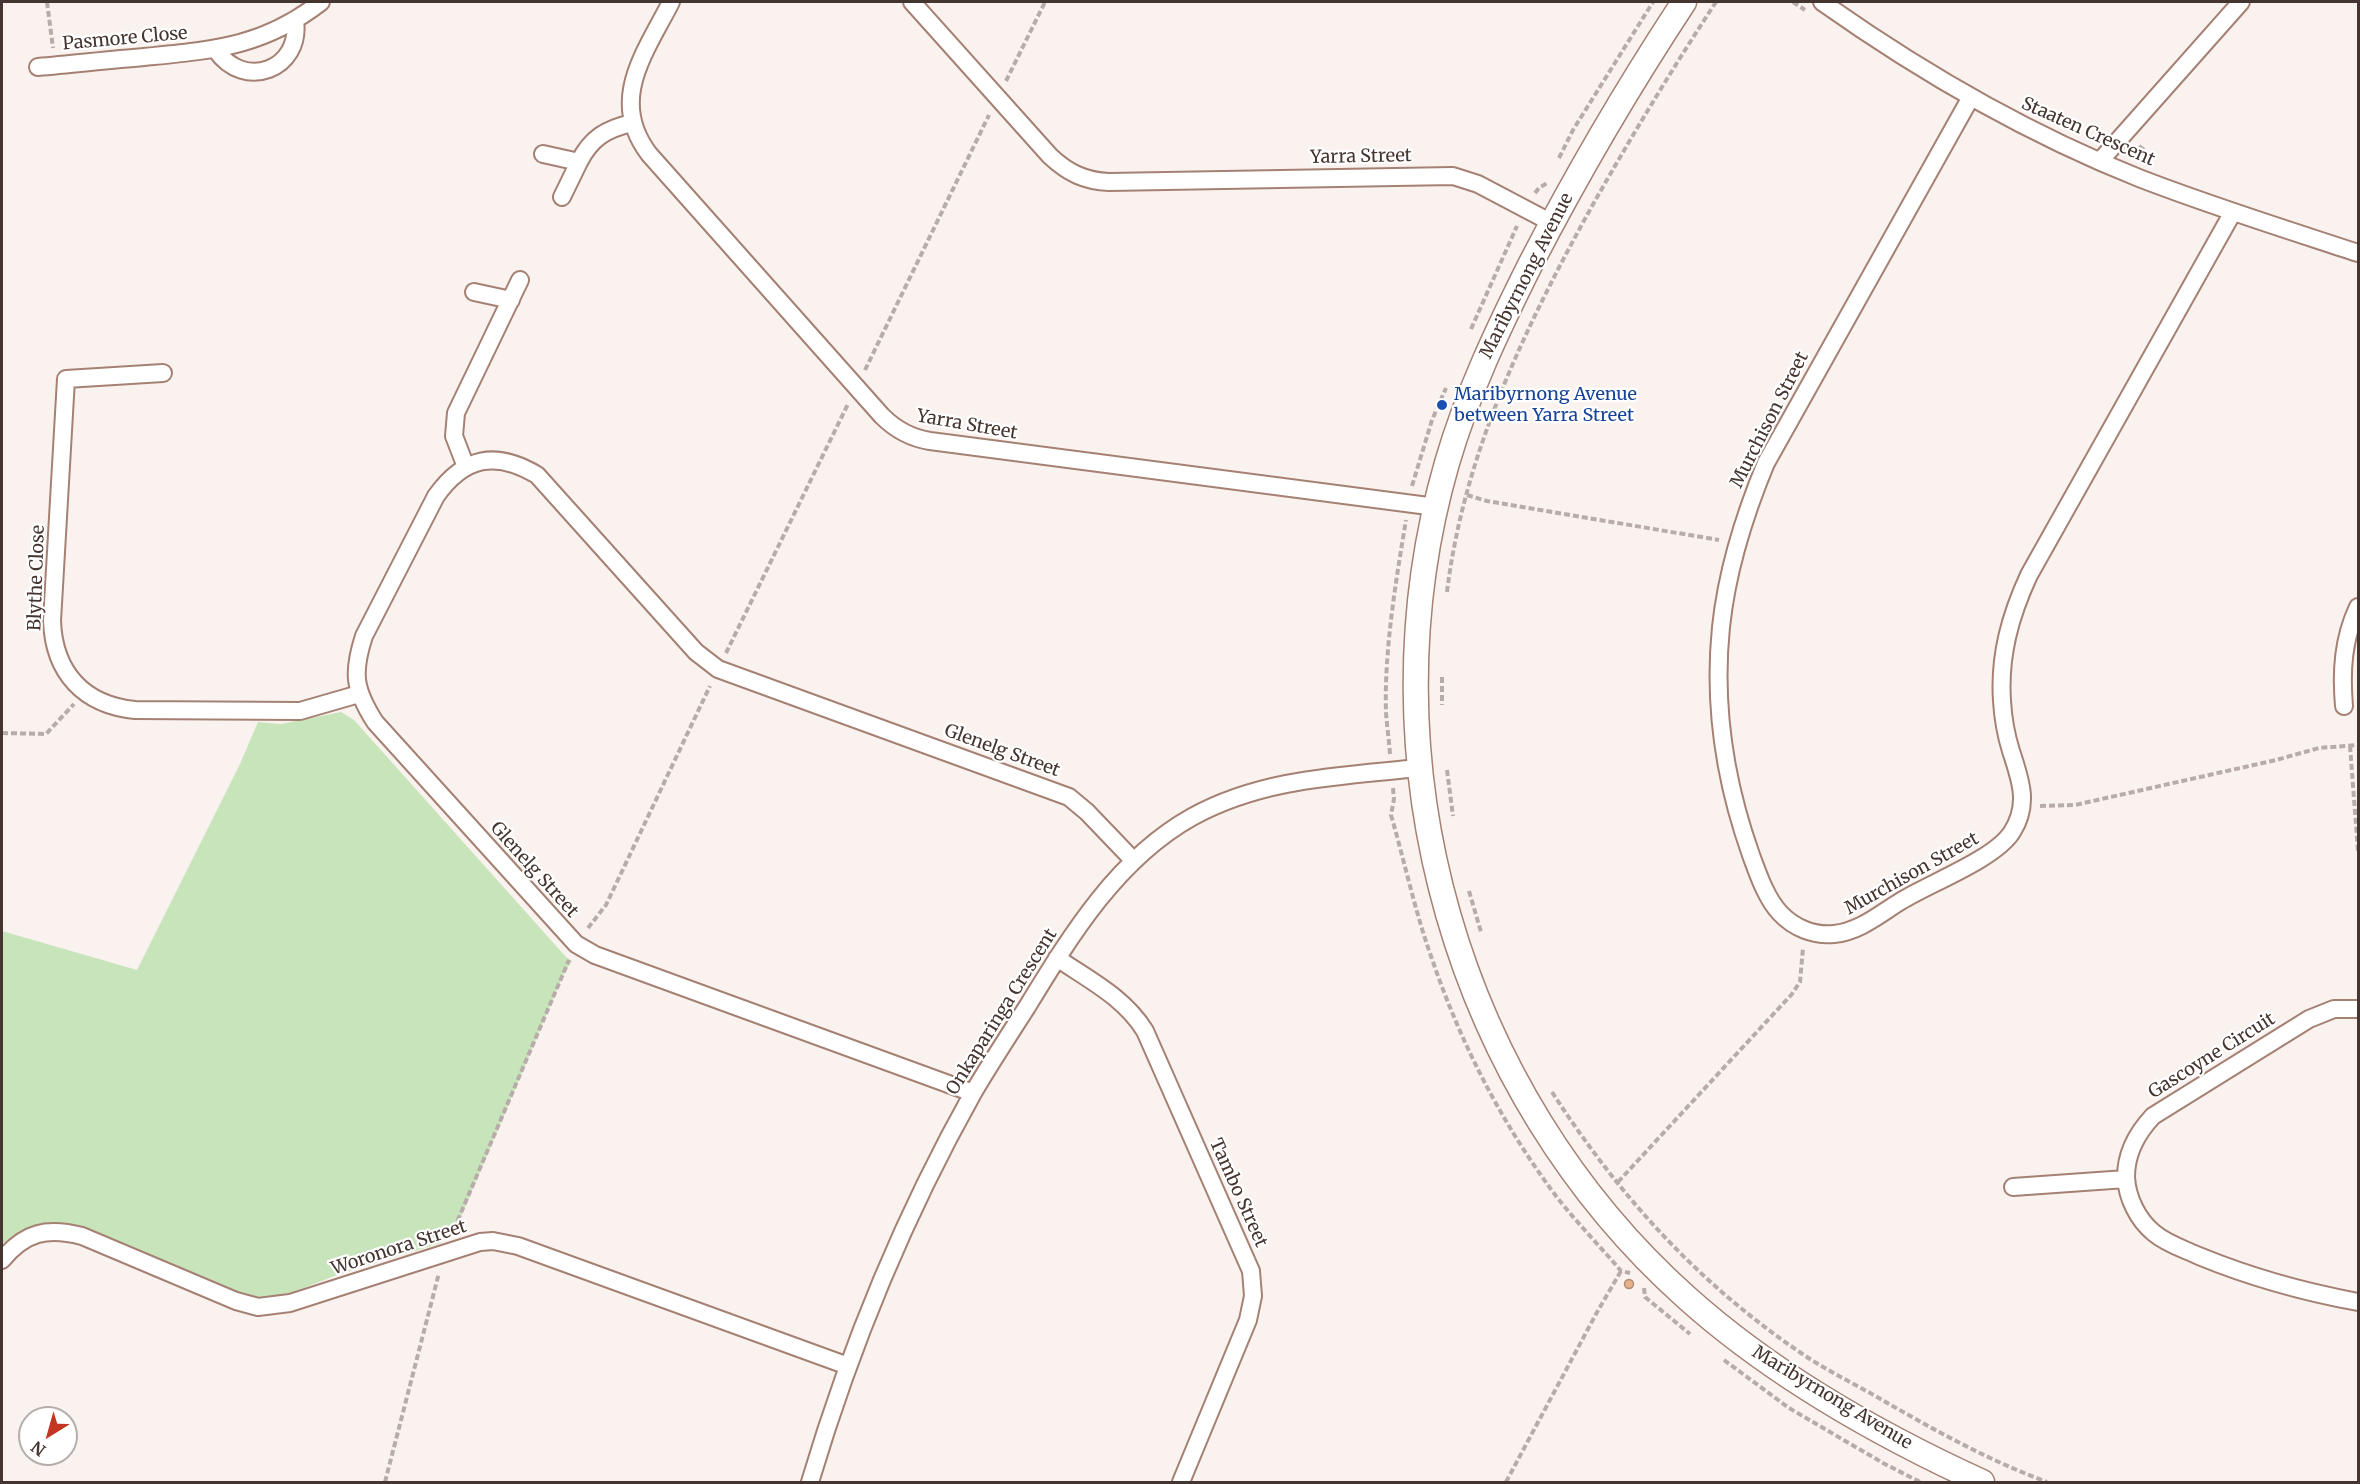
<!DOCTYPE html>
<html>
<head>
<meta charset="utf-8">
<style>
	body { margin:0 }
	#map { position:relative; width:2360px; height:1484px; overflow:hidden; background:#faf2ef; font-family:Merriweather,serif }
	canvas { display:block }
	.frame { position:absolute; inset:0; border:3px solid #453530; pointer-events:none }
	.north { position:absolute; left:18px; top:1406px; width:60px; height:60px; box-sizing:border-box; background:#fff; border:2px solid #b5aeac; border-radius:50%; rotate:217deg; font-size:16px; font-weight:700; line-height:24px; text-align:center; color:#453530 }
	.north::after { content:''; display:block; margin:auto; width:21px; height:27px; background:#c33722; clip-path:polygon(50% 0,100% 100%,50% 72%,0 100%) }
</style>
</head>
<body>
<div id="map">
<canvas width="2360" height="1484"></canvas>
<div class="frame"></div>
<div class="north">N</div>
</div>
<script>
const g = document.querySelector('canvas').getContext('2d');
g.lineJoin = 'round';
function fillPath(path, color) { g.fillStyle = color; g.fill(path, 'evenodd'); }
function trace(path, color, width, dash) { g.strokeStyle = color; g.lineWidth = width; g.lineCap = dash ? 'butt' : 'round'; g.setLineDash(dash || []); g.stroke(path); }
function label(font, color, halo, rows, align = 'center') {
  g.font = font + ' Merriweather,serif'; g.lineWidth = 4.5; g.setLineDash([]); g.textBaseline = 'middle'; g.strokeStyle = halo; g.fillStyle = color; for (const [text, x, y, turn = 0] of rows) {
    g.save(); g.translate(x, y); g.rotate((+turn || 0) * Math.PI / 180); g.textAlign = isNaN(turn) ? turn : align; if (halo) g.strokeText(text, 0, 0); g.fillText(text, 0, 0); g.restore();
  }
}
fillPath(new Path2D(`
	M341,712L354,720L566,957L572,961L565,971L460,1219L441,1243L337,1275L288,1294L256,1299L73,1225C49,1222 19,1227 2,1245V931L137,970L240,764L258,722L281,724Z`), '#c8e4ba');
const building = new Path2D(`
	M1624.5 1284a4.5 4.5 0 1 1 9 0a4.5 4.5 0 1 1-9 0Z`);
fillPath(building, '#e8b18c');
trace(building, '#ac8d77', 1.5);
const street = new Path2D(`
	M671,2C645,53 608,100 649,154L882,416C896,430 911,438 930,441L1436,507
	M912,2L1050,156C1068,173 1085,181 1109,182L1453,176L1478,184L1552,223
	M1822,2C1921,72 2026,133 2139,178C2211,206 2285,229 2358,253
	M216,50C244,91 302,70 295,20
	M38,67C73,64 108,60 144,57C214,50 263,47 321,2
	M1971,97L1766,463C1744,516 1727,570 1721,627C1713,705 1725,782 1751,855C1758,874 1766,898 1780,913C1794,928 1814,936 1834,934C1859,932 1881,913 1901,901C1930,883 1995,859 2012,832C2030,804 2020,779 2011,751C2006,735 2003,718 2002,701C1999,656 2010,616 2029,575L2233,212
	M543,154L579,162C591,138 606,129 632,123
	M2100,161L2241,2
	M562,197L579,162
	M474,292L511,300
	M163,373L66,379L52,621C54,673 84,705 135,710L300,711L359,694
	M466,467L454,436L456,413L520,280
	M2344,706C2341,671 2343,639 2358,607
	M1057,958C1089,980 1124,997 1145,1031L1251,1271L1253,1296L1248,1320L1181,1482
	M2358,1009H2334L2309,1019L2153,1116C2137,1133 2126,1152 2126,1177C2127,1198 2138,1220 2154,1233C2167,1244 2184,1249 2199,1256C2250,1277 2304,1292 2358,1302
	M973,1093L595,955L576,944L375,722C354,689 352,673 364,636L436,496C464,457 495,450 537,475L696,652L718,669L1069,797L1087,812L1133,860
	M2013,1187L2126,1179
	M2,1260C25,1232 47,1227 82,1236L236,1301L258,1307L290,1303L480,1242L493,1241L518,1246L848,1366
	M810,1482C850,1348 904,1216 973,1093C990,1064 1009,1035 1027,1007C1071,935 1117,859 1192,817C1262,778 1342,776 1419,768`);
const secondary = new Path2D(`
	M1684,2C1628,87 1577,174 1530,265C1498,329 1467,394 1447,463C1361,759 1456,1092 1687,1298C1773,1375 1877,1434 1982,1482`);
trace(street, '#a58174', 20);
trace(secondary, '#a58174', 27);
trace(new Path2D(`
	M47,2L53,48
	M1793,2L1805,10
	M1006,81L1045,2
	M2139,146L2143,149L2150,161
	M1559,158L1573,130L1653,2
	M1535,193L1539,188L1547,183
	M1471,329L1517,226
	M865,370L989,115
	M1412,486L1432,420L1446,388
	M1467,495L1487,501L1719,540
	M1447,592C1464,452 1528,321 1596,199C1634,132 1674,66 1716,2
	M726,653L848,404
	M1442,677V705
	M2,733L46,734L74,704
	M2350,746L2358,851
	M1390,754C1389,740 1387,726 1386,713C1384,651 1396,580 1406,520
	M1447,770L1453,816
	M1393,788L1394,799L1391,815C1405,863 1415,912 1432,959C1461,1044 1502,1124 1556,1196C1576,1222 1600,1246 1621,1271L1630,1273
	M2040,806L2075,805L2276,760L2319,748L2358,745
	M1469,891L1481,932
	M588,928L606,905L710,686
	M1552,1092C1620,1197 1698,1283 1801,1353C1827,1371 1857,1385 1884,1401C1936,1431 1990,1461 2047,1482
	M1618,1182L1792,994L1800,982L1803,948
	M454,1229L569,960
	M1644,1288L1645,1297L1690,1334
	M1724,1360L1789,1408L1883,1463L1920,1482
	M385,1482L439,1273
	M1506,1482L1596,1314L1621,1271`), '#b7aca9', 4, [6, 3]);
trace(street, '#fff', 16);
trace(secondary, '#fff', 24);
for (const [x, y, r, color] of [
	[1442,405,6,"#1a4fb4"]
]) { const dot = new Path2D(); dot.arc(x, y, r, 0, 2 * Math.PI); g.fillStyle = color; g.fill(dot); trace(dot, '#fff', 2); }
label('18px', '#453530', '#fff', [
	["Pasmore Close",125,39,-5],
	["Staaten Crescent",2088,132,24],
	["Yarra Street",1361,157,-1],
	["Maribyrnong Avenue",1527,276,-63],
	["Murchison Street",1770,420,-63],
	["Yarra Street",967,425,10],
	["Blythe Close",37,578,-88],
	["Glenelg Street",1002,751,20],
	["Glenelg Street",534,870,48],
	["Murchison Street",1912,874,-29],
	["Onkaparinga Crescent",1002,1012,-58],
	["Gascoyne Circuit",2212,1056,-32],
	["Tambo Street",1238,1193,66],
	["Woronora Street",399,1248,-18],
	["Maribyrnong Avenue",1832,1398,31]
]);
label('18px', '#164399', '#fff', [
	["Maribyrnong Avenue",1454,395],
	["between Yarra Street",1454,416]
], 'left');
</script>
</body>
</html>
